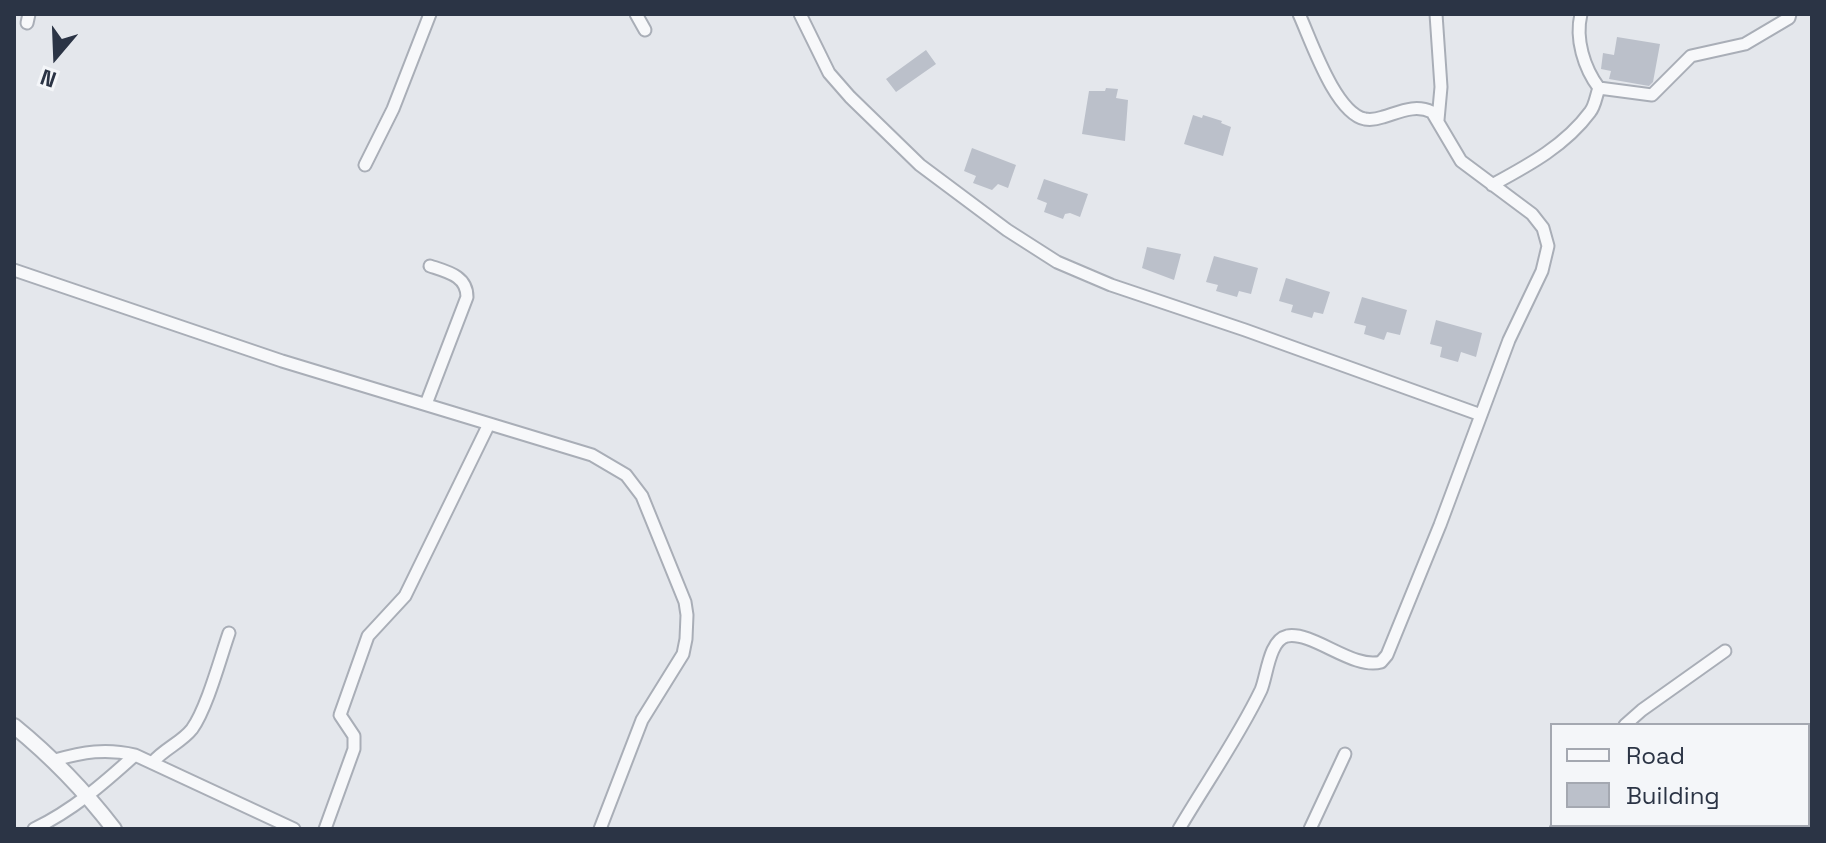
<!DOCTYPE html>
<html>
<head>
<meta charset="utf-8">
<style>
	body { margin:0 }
	#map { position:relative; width:1826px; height:843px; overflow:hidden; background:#e4e7ec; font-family:"Space Grotesk",sans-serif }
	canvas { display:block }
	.frame { position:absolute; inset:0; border:16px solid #2b3445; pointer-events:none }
	.legend { position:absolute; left:1550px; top:723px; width:260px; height:104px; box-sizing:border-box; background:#f4f6f9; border:2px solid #a4a8b1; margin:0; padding:10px 14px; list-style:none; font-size:24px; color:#2b3445 }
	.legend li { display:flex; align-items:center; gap:16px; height:40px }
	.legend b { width:40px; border:2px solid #a4a8b1 }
	.north { position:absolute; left:16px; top:16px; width:80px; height:80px; -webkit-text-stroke:6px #f4f6f9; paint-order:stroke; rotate:199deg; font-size:22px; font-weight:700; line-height:32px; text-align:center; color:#2b3445 }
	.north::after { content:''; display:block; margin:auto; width:28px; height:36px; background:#2b3445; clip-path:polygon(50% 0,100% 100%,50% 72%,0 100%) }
</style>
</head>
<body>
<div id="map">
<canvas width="1826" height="843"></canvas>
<div class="frame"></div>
<ul class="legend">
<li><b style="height:10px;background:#f7f8fa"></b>Road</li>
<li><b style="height:22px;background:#bbc0ca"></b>Building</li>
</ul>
<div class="north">N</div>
</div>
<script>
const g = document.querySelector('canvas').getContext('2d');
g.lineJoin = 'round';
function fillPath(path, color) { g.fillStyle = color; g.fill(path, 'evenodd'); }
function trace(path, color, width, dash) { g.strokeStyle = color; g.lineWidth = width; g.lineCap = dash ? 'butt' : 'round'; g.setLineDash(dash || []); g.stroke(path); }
fillPath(new Path2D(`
	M1617,37L1660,44L1653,82L1649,86L1609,79L1611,71L1601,69L1603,53L1614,55Z
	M926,50L936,64L896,92L886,79Z
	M1106,88L1118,89L1116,98L1128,100L1125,141L1082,134L1089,91H1105Z
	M1193,115L1202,118L1203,115L1222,121L1221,123L1231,127L1223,156L1184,144Z
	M972,148L1016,165L1008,188L998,184L992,190L973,183L976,176L964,171Z
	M1044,179L1088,194L1080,217L1070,213L1065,214L1063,219L1044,212L1047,203L1037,199Z
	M1147,247L1181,254L1174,280L1142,268Z
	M1214,256L1258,268L1251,294L1239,291L1237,297L1216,291L1218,285L1206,282Z
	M1286,278L1330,292L1323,314L1314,312L1312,318L1291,312L1293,305L1279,301Z
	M1362,297L1407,310L1400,335L1387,332L1384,340L1364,334L1366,326L1354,323Z
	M1436,320L1482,333L1476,357L1461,352L1458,362L1440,357L1442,347L1430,344Z`), '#bbc0ca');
const minor = new Path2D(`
	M636,14L645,30
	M800,14L829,73L850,97L920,165L1007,230L1057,262L1111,285L1245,330L1481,415
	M1436,14L1441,87L1438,120
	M1581,14C1575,39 1584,68 1599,88
	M27,23L29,14
	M365,165L393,109L430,14
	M1492,185C1527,166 1565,146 1590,112C1595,106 1596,96 1599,88L1652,95L1691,56L1745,44L1789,18L1790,14
	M14,270L282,361L592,455L626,475L642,496L685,602L687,615L686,639L683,654L642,720L600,829
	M426,404L467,297C467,276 448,272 430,266
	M1625,725L1642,710L1725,651
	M55,760C83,752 106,748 135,755L294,829
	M153,762C164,749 182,742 192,729C207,708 220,659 229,633
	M34,829C73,810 103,784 135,755
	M325,829L354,749V736L340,715L368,636L405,596L489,424
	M1179,829C1206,783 1238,738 1261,690C1267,676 1269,640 1287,636C1313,631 1353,670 1381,662L1387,655L1440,525L1509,340L1542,271L1548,246L1543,228L1532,214L1461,161L1432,112C1415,104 1400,112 1383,117C1377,119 1371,120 1365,119C1335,113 1311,40 1299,14
	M1310,829L1345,754
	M1556,829L1560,825`);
const tertiary = new Path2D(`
	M14,726C52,757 84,790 114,829`);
trace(minor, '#a9aeb7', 15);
trace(tertiary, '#a9aeb7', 18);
trace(minor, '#f7f8fa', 11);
trace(tertiary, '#f7f8fa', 14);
</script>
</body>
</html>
